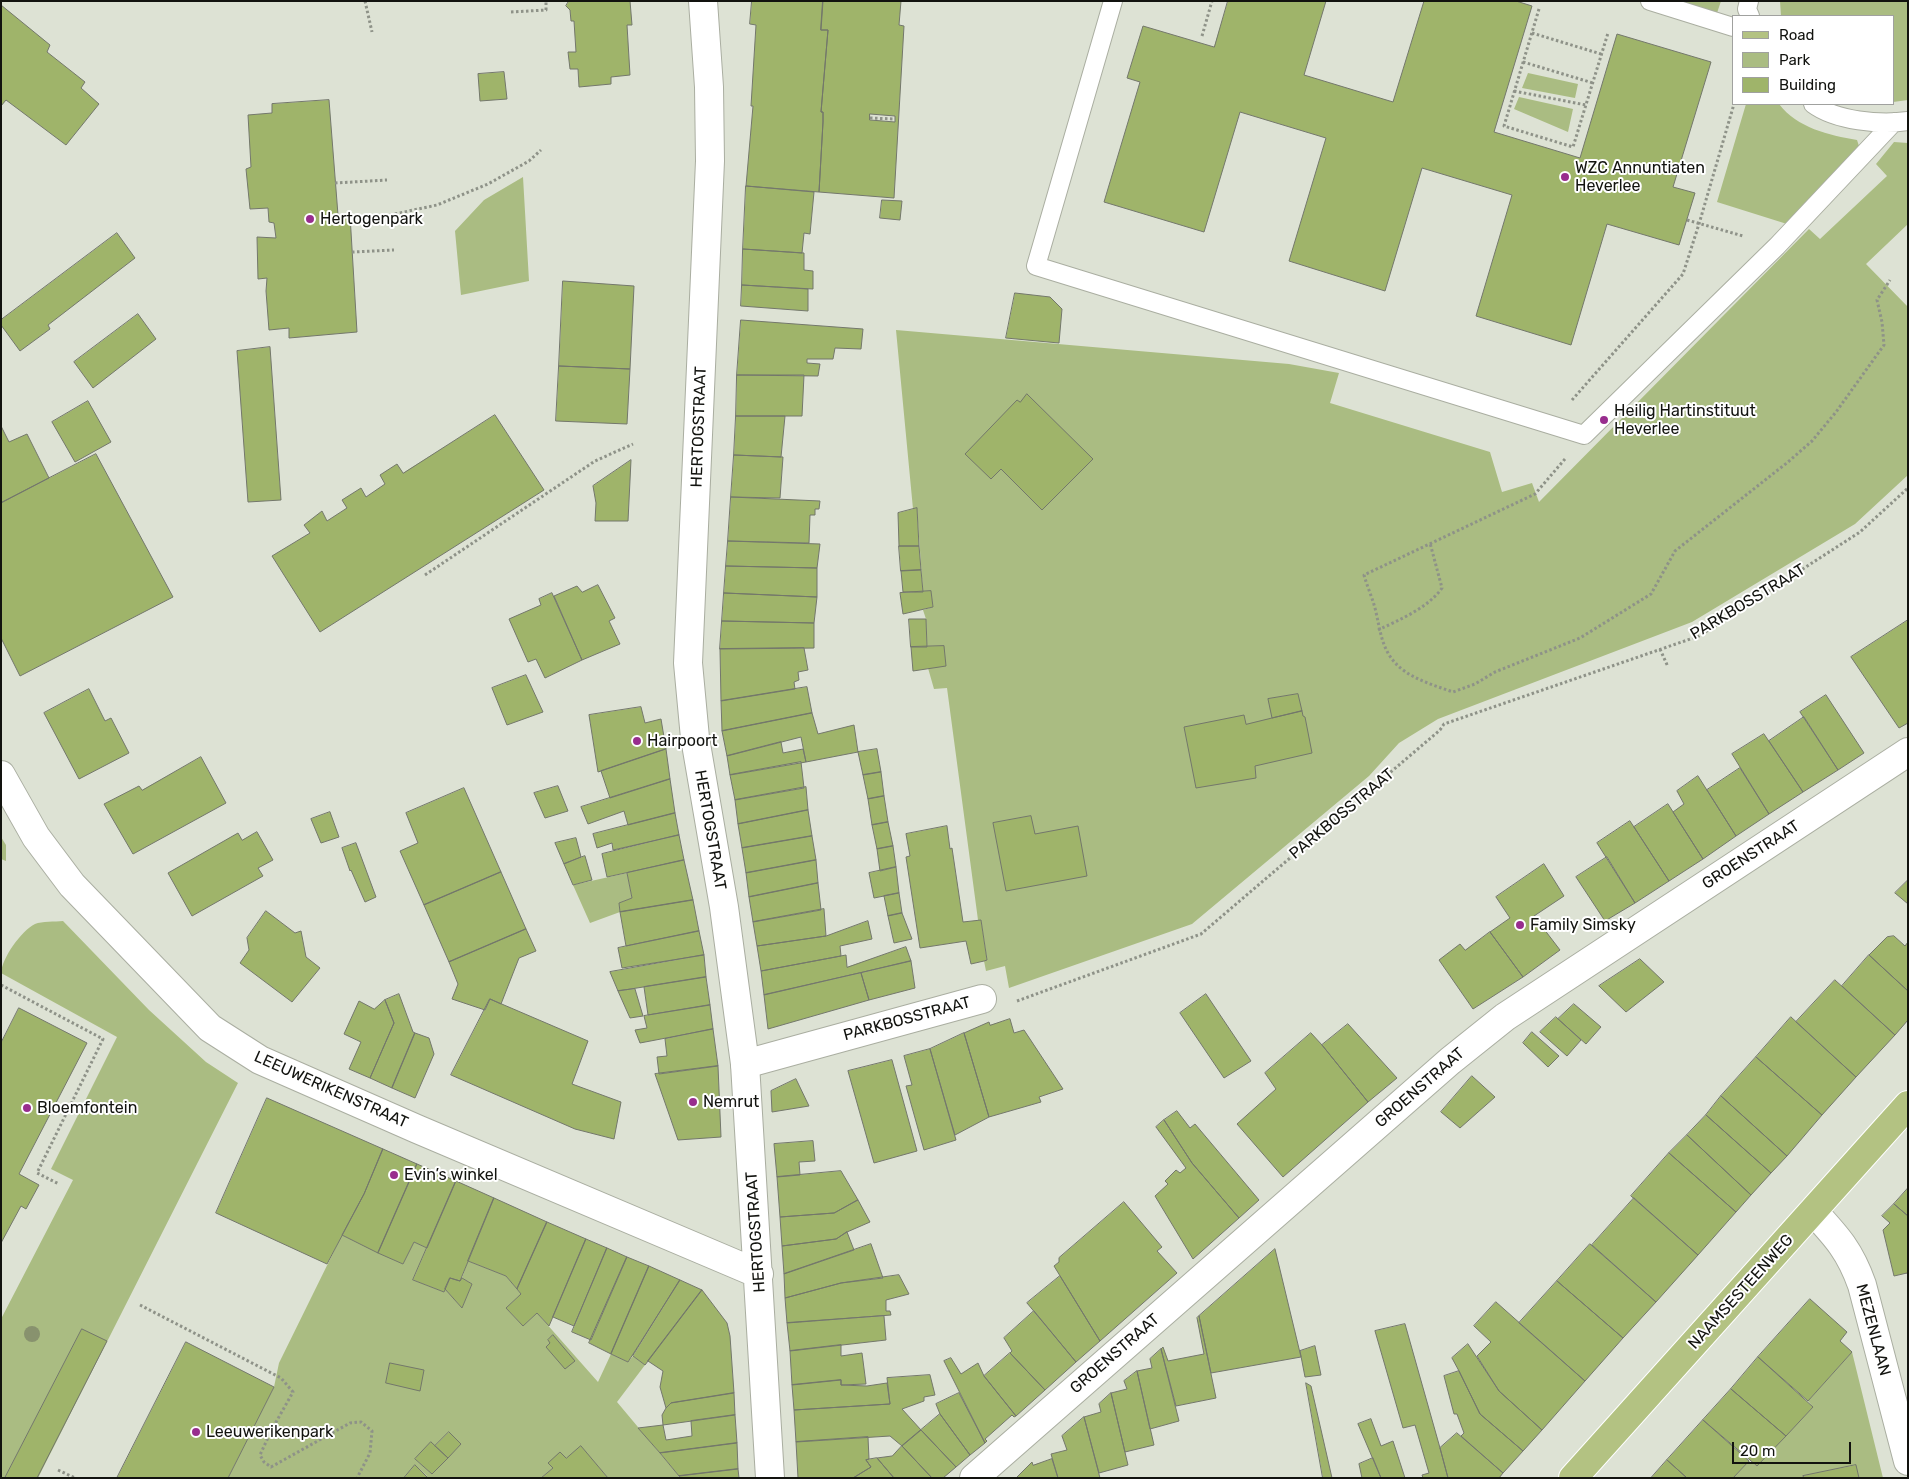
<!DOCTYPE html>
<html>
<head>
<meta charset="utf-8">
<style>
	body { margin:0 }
	#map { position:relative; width:1909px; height:1479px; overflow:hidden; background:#dde2d4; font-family:Rubik,sans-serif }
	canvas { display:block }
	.frame { position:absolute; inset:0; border:2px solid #12130f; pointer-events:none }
	.legend { position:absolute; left:1732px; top:15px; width:162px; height:90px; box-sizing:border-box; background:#fff; border:1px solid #a0a19f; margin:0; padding:6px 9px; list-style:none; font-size:15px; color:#12130f }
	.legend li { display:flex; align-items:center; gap:10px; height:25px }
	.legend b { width:25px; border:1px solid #a0a19f }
	.scale { position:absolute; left:1732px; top:1442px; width:119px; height:22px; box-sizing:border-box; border:2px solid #12130f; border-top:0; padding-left:6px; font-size:15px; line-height:18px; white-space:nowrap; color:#12130f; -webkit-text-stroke:4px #fff; paint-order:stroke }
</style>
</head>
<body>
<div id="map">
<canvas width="1909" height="1479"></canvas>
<div class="frame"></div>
<ul class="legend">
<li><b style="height:6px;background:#b3c282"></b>Road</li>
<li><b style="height:14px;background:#aabc82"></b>Park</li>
<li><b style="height:14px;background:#9fb46a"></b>Building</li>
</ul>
<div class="scale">20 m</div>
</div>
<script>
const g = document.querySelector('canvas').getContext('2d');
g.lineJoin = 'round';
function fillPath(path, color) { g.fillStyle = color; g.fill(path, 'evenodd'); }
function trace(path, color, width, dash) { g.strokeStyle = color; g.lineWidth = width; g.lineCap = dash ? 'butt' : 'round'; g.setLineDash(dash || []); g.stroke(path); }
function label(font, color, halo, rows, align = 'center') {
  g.font = font + ' Rubik,sans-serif'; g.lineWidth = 4; g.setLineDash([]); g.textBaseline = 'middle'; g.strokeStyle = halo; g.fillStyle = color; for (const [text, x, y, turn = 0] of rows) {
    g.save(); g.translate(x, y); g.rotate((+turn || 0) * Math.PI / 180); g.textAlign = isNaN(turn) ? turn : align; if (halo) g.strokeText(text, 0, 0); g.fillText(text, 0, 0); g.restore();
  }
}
fillPath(new Path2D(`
	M1680,1H1721L1717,13Z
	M1780,1H1908V100L1893,102V16H1781Z
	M1528,73L1578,84L1575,98L1522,88Z
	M1519,97L1573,109L1568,132L1514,109Z
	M1746,104H1779C1797,128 1829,135 1857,140L1860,149L1787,224L1717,202Z
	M1894,142L1908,143V224L1866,264L1908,307V475L1855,524L1692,622L1438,719L1399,743L1369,776L1192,924L1009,988L1005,966L986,971L984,961L987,959L981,920H978L947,688L934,689L928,668L926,619L923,610L933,607L931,592H923L917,509H913L896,330L1289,364L1339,373L1330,403L1490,452L1502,492L1532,483L1539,502L1809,229L1820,239L1887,176L1876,164Z
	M523,177L529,281L461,295L455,231L484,200Z
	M1,837L6,845V861L1,859Z
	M627,873L632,898L619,903L620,912L590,923L573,885Z
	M63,921L149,1010L206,1062L238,1083L38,1478H1V1319L73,1180L51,1169L117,1037L1,973C2,958 21,931 35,924C42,921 55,922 63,921Z
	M342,1235L403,1264L414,1242L427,1248L413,1280L444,1292L445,1289L462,1308L472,1284L462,1278L468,1261L506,1276L521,1294L506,1308L523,1326L537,1313L598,1382L611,1354L628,1362L633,1356L645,1365L617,1402L679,1476L677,1478H608L581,1447L566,1458L560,1452L553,1468L541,1478H426L427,1476L415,1465L404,1478H228L274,1387L279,1363ZM449,1432L461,1444L432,1474L415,1459L435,1446Z
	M1852,1352L1883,1478H1859L1855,1465L1803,1478H1733L1749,1461L1757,1466L1813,1407L1808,1401Z`), '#aabc82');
const building = new Path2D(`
	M569,1H630L632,25H627L630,75L611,77V84L579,87L578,69H570L568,52H576L574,21H571L570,10L566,6Z
	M752,1H823L821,30H828L821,112H823V122L819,192L746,186L753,106H751L756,25L750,24Z
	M823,1H901L899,25L904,26L894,198L819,192L823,122V112H821L828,30H821ZM870,114L895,116V122L870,120Z
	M1228,1H1326L1304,75L1393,102L1424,1H1516L1532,6L1494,132L1580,158L1617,34L1711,62L1673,187L1695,193L1679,245L1607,224L1571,345L1476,316L1512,195L1422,168L1385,291L1289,261L1326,138L1240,112L1204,232L1104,202L1140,82L1127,78L1143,26L1214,47Z
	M1,5L50,45L47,52L85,82L81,88L99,104L66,145L6,100L1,106Z
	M504,72L507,99L480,101L478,74Z
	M329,100L338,215H350L357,332L289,338V328L269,330L266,291L267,278L258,279L257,237L276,238L274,223L269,222L268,208L250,209L246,169L251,167L248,115L272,113V104Z
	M746,186L814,192L810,234L804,233L802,253L743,249Z
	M882,200L902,201L900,220L880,218Z
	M117,233L135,258L48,325L50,329L20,351L1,325V320Z
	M743,249L804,253V270L813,271V289L742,285Z
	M563,281L634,286L630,369L559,366Z
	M742,285L808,289V311L741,306Z
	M1015,293L1050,297L1062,309L1059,343L1006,338Z
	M138,314L156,339L93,388L74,362Z
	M741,320L863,329L861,349L835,348L833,359H807V363L820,364L818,376L737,375Z
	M270,347L281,500L248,502L237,351Z
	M559,366L630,369L627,424L556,421Z
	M737,375H804L802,416H736Z
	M1027,394L1093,459L1042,510L1001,469L991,479L965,454L1017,400L1020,402Z
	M88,401L111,442L75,462L52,422Z
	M495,415L544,490L320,632L272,556L310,533L304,525L322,511L327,521L347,508L342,500L361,488L366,497L385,484L380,475L397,464L403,473Z
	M736,416H785L781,457L734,455Z
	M1,426L9,442L27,434L49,478L1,503Z
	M96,454L173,597L20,676L1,638V503Z
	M734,455L783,457L780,498L731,497Z
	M631,460L628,521H595L596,503L593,486Z
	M731,497L820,501L819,509H815V515H810L809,543L728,541Z
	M917,508L919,546H899L898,513Z
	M728,541L820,544L817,568L726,566Z
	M899,546H919L921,570L901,571Z
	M726,566L817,568V597L724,593Z
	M921,570L923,592H903L901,571Z
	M598,585L615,618L609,621L620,644L582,660L554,596L577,586L582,592Z
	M931,591L933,607L903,614L900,593Z
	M552,593L582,660L545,678L536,659L528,662L509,619L541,605L539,599Z
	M724,593L817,597L814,623L722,621Z
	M909,619H926L927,647H911Z
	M1908,620V723L1899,728L1851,657Z
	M722,621L814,623V648L720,649Z
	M944,646L946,666L913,671L911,647Z
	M804,648L808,670L798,672L799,680L794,682L795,689L721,701L720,649Z
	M526,675L543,712L507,725L492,688Z
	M807,687L812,713L722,731L721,701Z
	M89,689L105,721L111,718L129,753L79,779L44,713Z
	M1298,694L1302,711L1272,718L1268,699Z
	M1826,695L1864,753L1838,770L1800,712Z
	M641,707L645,723L661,719L666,749L598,772L589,715Z
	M1302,711L1303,716L1305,717L1312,753L1255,766L1256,778L1196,788L1184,727L1244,715L1246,724Z
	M812,713L818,734L854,725L858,752L806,762L801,737L727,756L722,731Z
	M1804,717L1838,770L1803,792L1769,741Z
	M1764,734L1803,792L1769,814L1732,754Z
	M781,742L783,753L803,749L806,762L730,775L727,756Z
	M666,749L670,779L610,798L601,771Z
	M877,749L881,772L863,775L858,752Z
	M201,757L226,803L133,854L104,804L139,786L142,790Z
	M801,762L804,788L735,800L730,775Z
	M1740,768L1769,814L1736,836L1707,790Z
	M881,772L884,796L868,799L863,775Z
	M1698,776L1736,836L1703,859L1673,812L1684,804L1677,791Z
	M670,779L675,813L628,825L624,811L588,824L581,807Z
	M558,786L568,811L545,818L534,793Z
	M806,787L808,810L738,824L735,800Z
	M464,788L501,872L424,905L400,851L418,843L406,813Z
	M884,796L888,822L872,825L868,799Z
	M1668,804L1703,859L1669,881L1634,827Z
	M808,810L812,836L742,848L738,824Z
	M330,812L339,837L321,843L311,819Z
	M675,813L679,835L613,850L612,843L597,848L593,834Z
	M1031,816L1035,834L1078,826L1087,876L1006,891L993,823Z
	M1630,821L1669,881L1635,903L1597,843Z
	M888,822L893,846L877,849L872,825Z
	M947,826L950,849L952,848L963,922L981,920L987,960L984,961L971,964L966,941L920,948L906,857L910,856L906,834Z
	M257,832L273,860L258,868L263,876L192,916L168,873L238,833L242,840Z
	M679,835L684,860L607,877L602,854Z
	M812,836L816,860L746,873L742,848Z
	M576,838L581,857L564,864L555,843Z
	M356,843L376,897L365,902L351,870L350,871L342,848Z
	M893,846L896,867L880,871L877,849Z
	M585,856L592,880L573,885L564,864Z
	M1607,857L1635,903L1605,921L1576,877Z
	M684,860L693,900L620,912L619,903L632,898L627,873Z
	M816,860L818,883L749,897L746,873Z
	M1544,864L1564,896L1534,916L1560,950L1523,977L1490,932L1510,918L1496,897Z
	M896,867L899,893L874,898L869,873Z
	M501,872L526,929L449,962L424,905Z
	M1908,880V904L1895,893Z
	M818,883L821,910L753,922L749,897Z
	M899,893L902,913L888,916L884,896Z
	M693,900L699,931L626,946L620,912Z
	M824,909L826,936L757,946L753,922Z
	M266,911L295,933L301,931L306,957L320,968L292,1002L240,963L249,950L247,938Z
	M902,913L912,939L894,943L888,916Z
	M868,921L872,939L840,946L841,956L761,971L757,946L826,936Z
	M526,929L536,951L519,958L501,1004L490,999L485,1010L452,999L458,984L449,962Z
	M699,931L704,955L622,968L618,948Z
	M1490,932L1523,977L1473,1009L1439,960L1460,944L1465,950Z
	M1894,936L1905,946L1908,942V991L1869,955L1887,937Z
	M906,947L911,961L764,995L761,971L846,955L847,967Z
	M704,955L706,977L618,991L610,972Z
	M1869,955L1908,991V1020L1895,1035L1842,986Z
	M1640,959L1664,982L1626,1012L1599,986Z
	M911,961L915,988L869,1000L861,973Z
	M861,973L869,1000L768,1029L764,995Z
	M706,977L710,1005L648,1015L644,987Z
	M1835,980L1895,1035L1856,1077L1796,1022Z
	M635,989L643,1016L630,1018L618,991Z
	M399,994L413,1032L415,1033L392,1088L370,1078L394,1023L385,1000Z
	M1206,994L1251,1061L1224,1078L1180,1013Z
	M490,999L588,1041L572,1084L621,1102L614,1139L575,1129L451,1075Z
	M385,1000L394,1023L370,1078L349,1069L361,1042L344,1034L359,1001L374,1009Z
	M1574,1004L1601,1027L1586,1044L1558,1019Z
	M710,1005L713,1029L640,1043L635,1030L647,1028L644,1016Z
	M19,1008L87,1043L19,1174L39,1185L26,1209L21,1206L1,1243V1043Z
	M1556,1017L1581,1040L1567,1056L1540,1032Z
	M1791,1017L1856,1077L1822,1115L1756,1057Z
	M1010,1019L1014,1033L1024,1030L1063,1089L1039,1097L1041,1102L989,1117L964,1033L989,1022L990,1025Z
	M1348,1024L1397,1078L1368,1102L1322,1045Z
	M713,1029L718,1066L659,1074L657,1057L667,1056L665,1039Z
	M1532,1032L1559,1056L1548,1067L1523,1043Z
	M415,1033L429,1038L434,1054L415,1098L392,1088Z
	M964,1033L989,1117L955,1135L930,1049Z
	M1311,1033L1322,1045L1368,1102L1283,1177L1237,1124L1276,1089L1265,1073Z
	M930,1049L956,1140L924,1150L906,1086L912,1085L904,1056Z
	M1756,1057L1822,1115L1787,1156L1721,1096Z
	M892,1060L917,1151L874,1163L848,1071Z
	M718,1066L721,1137L678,1140L655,1074Z
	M1472,1076L1495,1097L1460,1128L1441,1112Z
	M796,1079L809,1106L772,1112L771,1091Z
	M1721,1096L1787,1156L1771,1173L1706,1115Z
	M267,1098L383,1149L364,1194L327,1264L216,1213Z
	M1177,1111L1190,1128L1195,1124L1259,1200L1239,1218L1192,1163L1164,1120Z
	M1706,1115L1771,1173L1751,1195L1687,1135Z
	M1164,1120L1192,1163L1239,1218L1193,1259L1155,1196L1168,1184L1165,1181L1176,1170L1180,1173L1186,1168L1156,1127Z
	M1687,1135L1751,1195L1736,1212L1669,1153Z
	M813,1141L815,1161L799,1162L800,1175L777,1177L774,1144Z
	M383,1149L417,1164L378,1253L342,1235L364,1194Z
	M1669,1153L1736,1212L1698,1255L1631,1196Z
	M417,1164L456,1181L427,1248L414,1242L403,1264L378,1253Z
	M841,1171L858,1200L834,1213L780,1217L777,1177Z
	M456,1181L494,1198L460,1281L450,1278L444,1292L413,1280Z
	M1908,1188V1216L1894,1204Z
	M494,1198L547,1222L517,1289L506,1276L468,1261Z
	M1634,1198L1698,1255L1656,1302L1592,1245Z
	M858,1200L870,1222L847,1232L836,1239L782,1246L780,1217L834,1213Z
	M1124,1202L1162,1247L1157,1251L1177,1273L1100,1341L1054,1266L1059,1262V1258Z
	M1894,1204L1908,1216V1276L1907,1273L1894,1276L1883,1230L1890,1223L1882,1216Z
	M547,1222L586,1239L549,1326L537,1313L523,1326L506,1308L521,1294L517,1289Z
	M847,1232L854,1250L784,1274L782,1246L836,1239Z
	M586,1239L607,1248L574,1326L553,1317Z
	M871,1244L883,1278L841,1283L785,1298L784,1274Z
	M1590,1244L1656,1302L1623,1338L1557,1281Z
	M607,1248L627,1257L591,1340L572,1332Z
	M1275,1249L1301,1357L1211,1373L1199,1316Z
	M627,1257L649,1266L611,1354L589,1343Z
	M649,1266L680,1280L628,1362L611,1354Z
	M899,1275L909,1294L886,1300V1311H890L891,1315L787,1323L785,1298L841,1283Z
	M1060,1276L1100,1341L1076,1362L1027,1303Z
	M450,1278L460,1281L462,1278L472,1284L462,1308L445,1289Z
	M680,1280L702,1290L645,1365L633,1356Z
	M1557,1281L1623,1338L1585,1381L1519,1323Z
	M702,1290L727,1323L730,1336L734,1393L671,1403L666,1408L660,1387L663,1371L648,1361Z
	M1810,1299L1847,1332L1840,1341L1852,1352L1808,1401L1758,1357Z
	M1496,1302L1585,1381L1542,1430L1499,1391L1477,1356L1491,1342L1474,1326Z
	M1034,1311L1076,1362L1045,1390L1010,1353L1012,1351L1004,1338Z
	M884,1316L886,1340L790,1351L787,1323Z
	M1199,1316L1216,1398L1176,1406L1161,1349L1163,1347L1168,1361L1204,1354L1197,1318Z
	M1405,1324L1440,1448L1448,1478H1423L1422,1475L1429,1473L1415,1425L1403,1428L1375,1331Z
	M82,1329L107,1341L37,1478H5Z
	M553,1335L575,1361L565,1369L546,1347L550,1343L548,1340Z
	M186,1342L274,1387L228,1478H117Z
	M1468,1344L1499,1391L1542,1430L1523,1451L1480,1414L1459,1371L1452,1358Z
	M841,1345V1356L862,1353L866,1384L841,1385V1380L792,1385L790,1351Z
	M1315,1346L1321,1375L1305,1377L1300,1351Z
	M1161,1349L1179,1421L1150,1429L1137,1371L1152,1368L1150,1359Z
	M1010,1353L1045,1390L1016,1416L984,1376Z
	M1758,1357L1813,1407L1786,1436L1731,1389Z
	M951,1358L961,1374L978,1363L984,1376L1016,1416L1014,1417L1012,1415L985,1439L987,1441L985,1443L944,1361Z
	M390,1363L424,1370L420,1391L386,1383Z
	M1137,1371L1154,1445L1125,1452L1111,1393L1127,1389L1124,1381Z
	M1459,1371L1480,1414L1523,1451L1503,1473L1461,1436L1464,1433L1457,1414H1454L1444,1376Z
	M930,1375L935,1395L924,1397V1401L902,1409L921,1430L902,1446L890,1436L796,1442L794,1410L890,1404L887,1378Z
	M841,1380V1385L867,1386L887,1383L890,1404L794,1410L792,1385Z
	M1306,1383L1311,1386L1332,1478H1323Z
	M1731,1389L1786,1436L1757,1466L1703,1420Z
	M734,1393L735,1415L663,1425L662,1415L666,1408L671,1403Z
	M959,1393L985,1443L970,1455L940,1414L936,1404Z
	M1111,1393L1128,1465L1099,1473L1084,1417L1101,1412L1099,1404Z
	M940,1414L970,1455L956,1467L921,1430Z
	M735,1415L737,1443L660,1453L638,1428L663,1425L666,1440L692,1436L691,1421Z
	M1084,1417L1100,1478H1058L1051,1454L1067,1450L1062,1436Z
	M1371,1419L1381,1446L1393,1441L1405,1478H1381L1358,1424Z
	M1703,1420L1749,1461L1733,1478H1687L1667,1460Z
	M921,1430L956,1467L943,1478H932L902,1446Z
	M449,1432L461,1444L448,1458L435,1446Z
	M1457,1433L1503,1473L1499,1478H1448L1440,1448Z
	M868,1437L869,1459L866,1460L871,1467L853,1478H798L796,1442Z
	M431,1442L448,1458L432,1474L415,1459Z
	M737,1443L738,1469L679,1476L660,1453Z
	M581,1446L608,1478H541L553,1468L548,1463L560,1452L566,1458Z
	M902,1446L932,1478H894L877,1458L892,1456Z
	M877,1458L894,1478H853L871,1467L866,1460Z
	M1373,1458L1381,1478H1362L1359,1464Z
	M1052,1459L1058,1478H1016L1032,1462L1033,1465Z
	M1667,1460L1687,1478H1651Z
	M415,1465L427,1477L426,1478H404Z
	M1856,1465L1859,1478H1804L1803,1476Z
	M738,1469L739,1478H680L679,1476Z`);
fillPath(building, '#9fb46a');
trace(building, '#73776b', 1);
const lane = new Path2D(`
	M1113,1L1036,266L1584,435L1777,246L1894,122
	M1650,1L1733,27
	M1749,1L1747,9L1750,16
	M1813,104C1836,121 1880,125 1908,121`);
const street = new Path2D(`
	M745,1064L982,999
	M1813,1211C1837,1237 1850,1251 1862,1285L1908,1461
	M974,1478L1450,1061L1505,1017L1908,752`);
const secondary = new Path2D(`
	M703,1L709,87L710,161L688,663L695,738L724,907L745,1064L770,1478
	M1,775L36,837L72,885L210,1028L260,1060L417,1129L759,1274`);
const primary = new Path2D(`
	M1573,1478L1908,1105`);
trace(lane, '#aaaea1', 20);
trace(street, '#aaaea1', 30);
trace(secondary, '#aaaea1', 30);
trace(primary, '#fff', 30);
trace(new Path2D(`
	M365,1L372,32
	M1539,9L1504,126L1573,147L1608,33
	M511,12L546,10V1
	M1532,33L1601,54
	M1202,36L1212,1
	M1523,62L1593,83
	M1514,91L1586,105
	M870,118L895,119
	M335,183L387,180
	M390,215L437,205L488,184L529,161L541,150
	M1687,220L1743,236
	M352,252L394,250
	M1572,400L1683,274L1699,224L1734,104
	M1565,459L1535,494L1364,575C1367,586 1372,597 1375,608C1381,632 1381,653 1403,670C1418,681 1436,686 1453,692L1475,684L1495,672L1580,638L1651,594L1675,551L1788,462L1812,441L1836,412L1884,345L1882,322L1877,300L1890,280
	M425,575L595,461L633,444
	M1378,630C1399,620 1428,608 1442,588L1430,543
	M1660,649L1668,667
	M1,985L103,1039L37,1173L59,1184
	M1017,1001L1201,934L1440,730L1444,724L1699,636L1860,532L1908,488
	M140,1305L281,1378L293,1392L271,1431L260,1455L264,1462L271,1467L350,1423L361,1422L372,1431L370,1453L357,1478
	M58,1470L75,1478`), '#8e9288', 3, [2.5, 2.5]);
trace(lane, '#fff', 18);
trace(street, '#fff', 28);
trace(secondary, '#fff', 28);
trace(primary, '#b3c282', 28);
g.fillStyle = '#88926e';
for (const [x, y] of [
	[32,1334]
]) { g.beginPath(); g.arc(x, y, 8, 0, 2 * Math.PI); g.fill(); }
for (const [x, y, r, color] of [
	[1565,177,5,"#982d8e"],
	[310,219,5,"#982d8e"],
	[1604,420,5,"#982d8e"],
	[637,741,5,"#982d8e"],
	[1520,925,5,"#982d8e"],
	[693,1102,5,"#982d8e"],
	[27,1108,5,"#982d8e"],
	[394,1175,5,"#982d8e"],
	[196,1432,5,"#982d8e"]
]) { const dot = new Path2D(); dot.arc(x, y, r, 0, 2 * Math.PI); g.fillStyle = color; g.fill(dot); trace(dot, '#fff', 2); }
label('16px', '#12130f', '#fff', [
	["WZC Annuntiaten",1575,168],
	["Heverlee",1575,186],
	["Hertogenpark",320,219],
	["Heilig Hartinstituut",1614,411],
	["Heverlee",1614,429],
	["Hairpoort",647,741],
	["Family Simsky",1530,925],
	["Nemrut",703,1102],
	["Bloemfontein",37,1108],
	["Evin’s winkel",404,1175],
	["Leeuwerikenpark",206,1432]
], 'left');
label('16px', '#12130f', '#fff', [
	["HERTOGSTRAAT",699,427,-88],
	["PARKBOSSTRAAT",1748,602,-31],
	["PARKBOSSTRAAT",1342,814,-40],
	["HERTOGSTRAAT",710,830,80],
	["GROENSTRAAT",1751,855,-33],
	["PARKBOSSTRAAT",907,1019,-15],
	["GROENSTRAAT",1420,1088,-41],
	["LEEUWERIKENSTRAAT",331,1090,24],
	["HERTOGSTRAAT",756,1232,-94],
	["NAAMSESTEENWEG",1741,1292,-48],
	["MEZENLAAN",1873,1330,75],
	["GROENSTRAAT",1115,1354,-41]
]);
</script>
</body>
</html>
